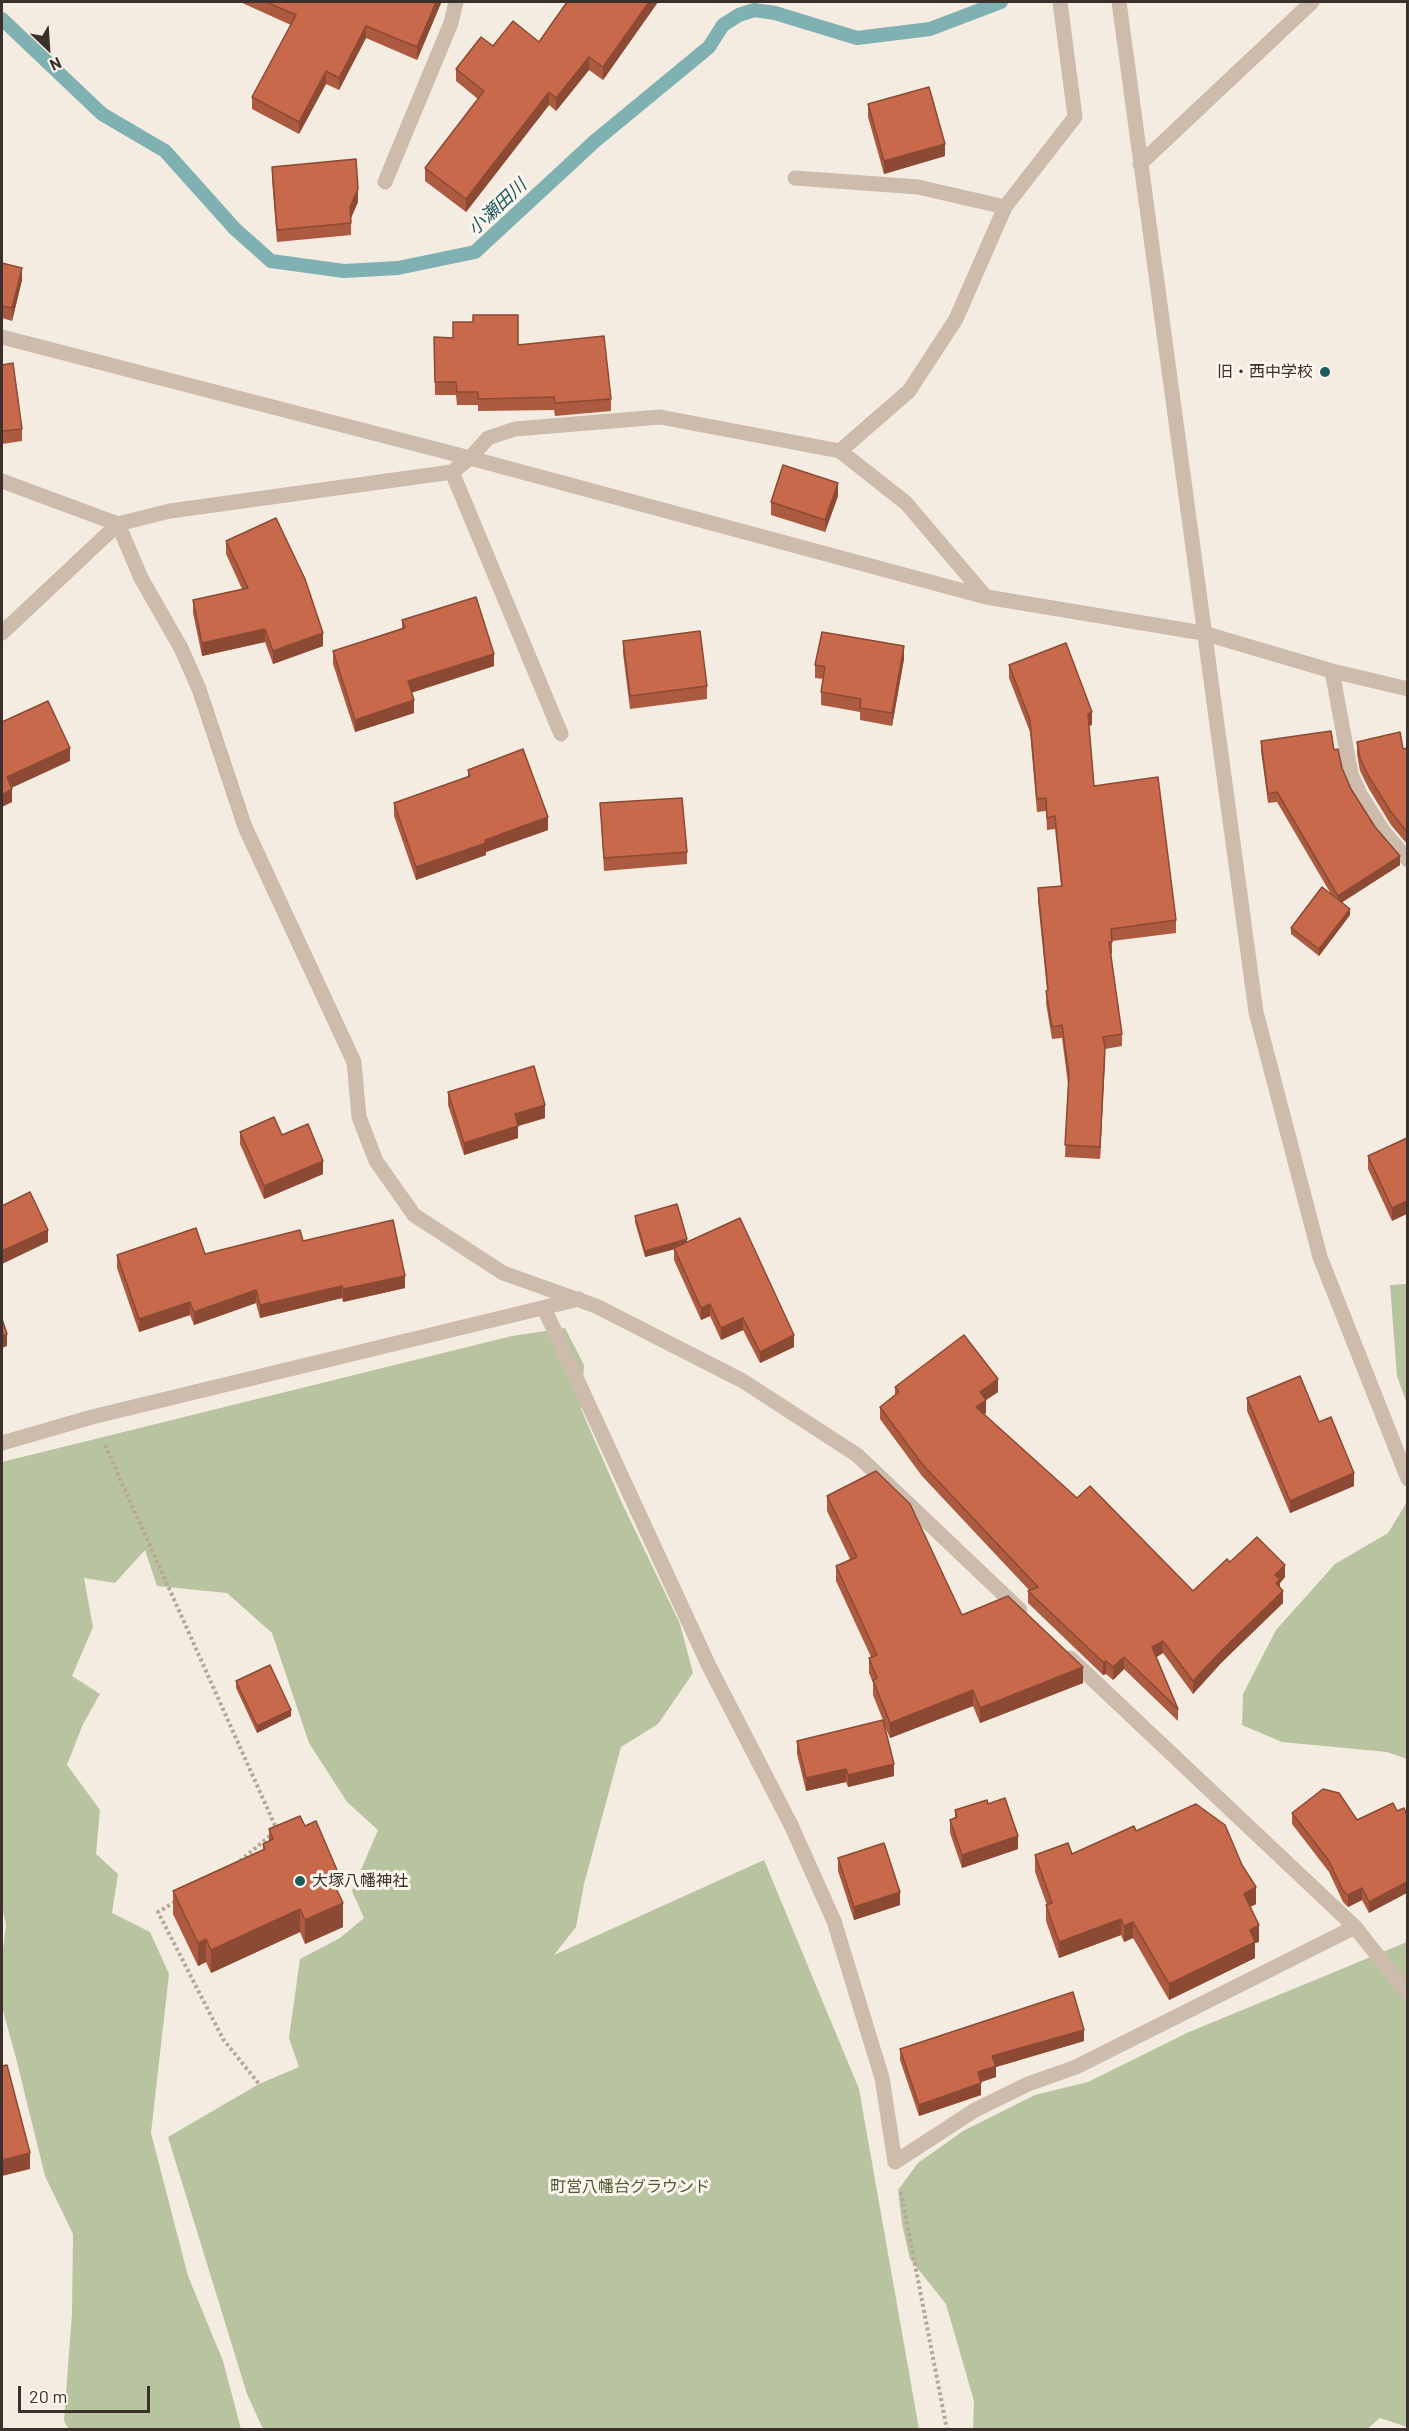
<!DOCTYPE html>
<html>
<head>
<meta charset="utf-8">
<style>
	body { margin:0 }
	#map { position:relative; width:1409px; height:2431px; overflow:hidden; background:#f4ebe1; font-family:Barlow,sans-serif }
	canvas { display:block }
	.frame { position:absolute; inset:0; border:3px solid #3b302b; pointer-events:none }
	.north { position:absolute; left:18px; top:18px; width:60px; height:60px; -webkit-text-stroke:4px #fbf5ee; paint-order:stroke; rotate:155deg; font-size:16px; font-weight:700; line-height:24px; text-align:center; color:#3b302b }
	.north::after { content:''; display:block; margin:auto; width:21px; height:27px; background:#3b302b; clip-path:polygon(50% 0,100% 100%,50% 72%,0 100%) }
	.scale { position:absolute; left:18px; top:2386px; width:132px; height:27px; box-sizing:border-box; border:3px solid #3b302b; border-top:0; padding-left:8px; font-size:18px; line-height:21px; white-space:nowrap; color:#3b302b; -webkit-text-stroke:4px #fbf5ee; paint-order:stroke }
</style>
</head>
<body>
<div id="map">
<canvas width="1409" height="2431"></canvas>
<div class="frame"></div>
<div class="north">N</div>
<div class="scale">20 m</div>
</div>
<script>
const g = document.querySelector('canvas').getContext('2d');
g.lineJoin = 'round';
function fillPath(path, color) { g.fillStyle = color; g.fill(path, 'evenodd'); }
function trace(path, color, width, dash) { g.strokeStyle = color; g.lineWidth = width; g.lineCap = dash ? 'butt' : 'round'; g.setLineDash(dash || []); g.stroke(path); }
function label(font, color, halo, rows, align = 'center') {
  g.font = font + ' Barlow,"Noto Sans JP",sans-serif'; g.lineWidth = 6; g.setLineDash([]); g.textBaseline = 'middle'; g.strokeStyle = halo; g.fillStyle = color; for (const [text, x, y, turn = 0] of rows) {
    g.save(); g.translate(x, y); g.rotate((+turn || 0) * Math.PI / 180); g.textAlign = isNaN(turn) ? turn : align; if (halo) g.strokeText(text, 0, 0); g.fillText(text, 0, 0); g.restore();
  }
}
fillPath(new Path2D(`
	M1407,1284H1408L1407,1404L1397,1376L1390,1285Z
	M565,1328L584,1365L581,1409L621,1501L680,1624L693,1673L658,1724L621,1747L584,1884L576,1927L554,1955L764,1860L859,2089L919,2429H263L247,2394L168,2137L259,2084L299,2067L289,2038L300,1959L340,1938L364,1918L352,1891L378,1830L347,1802L309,1743L272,1633L227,1593L157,1586L145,1550L115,1583L84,1578L93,1627L72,1676L100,1694L83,1724L67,1765L100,1810L96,1854L118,1874L112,1913L150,1932L169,1974L151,2133L188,2276L223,2361L241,2429H69L64,2421L72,2313L73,2234L45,2176L16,2058L2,2007V1958L6,1925L2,1906V1462L512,1336Z
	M1407,1502V1759L1387,1752L1282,1742L1242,1725L1243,1694L1276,1630L1335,1564L1388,1533Z
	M1407,1942V2427L1380,2418L1366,2430L973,2429L974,2401L946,2304L910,2259L902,2224L898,2190L918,2163L963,2131L1035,2095L1088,2082L1189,2032Z`), '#b8c4a0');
trace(new Path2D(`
	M2,19L102,114L165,151L235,229L271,261L344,271L398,268L475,252L595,141L709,47L723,25L739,15L754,10L775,13L857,38L930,29L1001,2`), '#7fb0b2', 14);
trace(new Path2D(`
	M105,1445L277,1830
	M240,1861L271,1835
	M175,1902L158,1912L223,2039L259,2084
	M901,2192L947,2430`), '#b9a596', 4, [3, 3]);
trace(new Path2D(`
	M1119,2L1256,1012L1320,1257L1408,1479
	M1140,164L1312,2
	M795,178L918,187L1005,207
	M385,182L451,23L456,2
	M2,337L470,458L986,597L1203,633L1332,671L1408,689
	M840,451L909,391L956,319L1005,207L1075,117L1060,2
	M452,472L561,734
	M2,481L118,524L141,578L181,648L199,689L245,827L354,1062L359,1117L376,1161L414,1215L503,1273L596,1306L743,1381L857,1455L1020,1610
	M2,633L118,524L170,511L452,472L470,458L488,438L515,429L660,417L840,451L906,503L986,597
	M1332,671L1351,774L1360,794L1383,831L1408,860
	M544,1308L709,1666L791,1825L834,1921L882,2078L895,2162L975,2110L1028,2084L1076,2067L1355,1927
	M2,1443L92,1417L579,1299
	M1070,1658L1355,1927L1408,1994`), '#cdbbac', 15);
fillPath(new Path2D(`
	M240,2H441V3L417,60L366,38L339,90L326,84L299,134L252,109V97L291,25Z
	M658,2L603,80L589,70L556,111L549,105L466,212L425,181V168L478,99L456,81V69L493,46L539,42Z
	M868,104L945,156L884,174L868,117Z
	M272,167L358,202L351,218V235L277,242L272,179Z
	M2,263L22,280L12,321L2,318Z
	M434,337L453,338L518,345L611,399V411L555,416L554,410L478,411V405H457L456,395H435Z
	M2,365L22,429V441L2,444Z
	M838,496L825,532L771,515V502Z
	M226,541L323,646L273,664L265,642L202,656L193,613V600L242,589L226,554Z
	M402,620L494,666L411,692L414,713L355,732L333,664V651L402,628Z
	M623,641L707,686V699L630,709L623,653Z
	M904,659L892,726L860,720V712L821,705V692L823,679L815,678V665Z
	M1009,665L1092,725L1089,726L1094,786L1176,920V933L1112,941V954L1110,955L1122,1034V1046L1105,1049L1100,1159L1065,1157L1068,1084L1062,1038L1052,1039L1046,1003L1047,990L1038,901V888L1061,886L1055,829L1047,830L1046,811L1037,812L1030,732L1009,678Z
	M1261,741L1334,750L1351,789L1400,865L1342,902L1350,915L1319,956L1291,934V928L1331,894L1277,802L1268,803L1261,751Z
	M1357,742L1403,749L1407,748V844L1391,825L1369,789L1360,771L1357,754Z
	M468,770L548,830L486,852V855L416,880L394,816V803L468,777Z
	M600,803L687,852V864L604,871Z
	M448,1092L545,1118L518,1126V1138L464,1155L448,1105Z
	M240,1132L323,1174L264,1199L240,1144Z
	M1407,1138L1392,1221L1368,1169V1156Z
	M635,1216L687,1242L794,1347L760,1363L743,1330L721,1340L710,1316L701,1320L674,1260V1249L645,1257L635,1222Z
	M303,1241L405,1288L343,1302L342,1298L260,1318L256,1303L194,1325L190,1315L139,1332L117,1268V1255L205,1254Z
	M895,1387L998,1392L986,1400V1413L984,1414L1077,1498L1193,1591L1230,1562L1285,1577L1280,1583V1587L1283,1603L1222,1662L1193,1694L1163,1653L1156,1657L1178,1709V1721L1124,1669L1113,1680L1106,1674L1103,1675L1028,1603V1591L1029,1590L922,1476L880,1419V1407L895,1395Z
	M1247,1398L1319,1422L1354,1486L1290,1513L1247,1411Z
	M827,1496L962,1615L1083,1683L980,1723L973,1706L890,1738L883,1722L894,1776L848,1787L846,1782L806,1791L797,1754V1741L883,1720L873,1695V1683L869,1673V1658L871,1657L836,1581V1566L850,1559L827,1511Z
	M236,1681L291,1716L257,1733L236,1688Z
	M988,1804L1018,1849L962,1868L950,1833V1820L955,1818V1810Z
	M1397,1811L1369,1913L1362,1900L1348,1907L1343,1902L1329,1872L1292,1824V1813L1357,1820Z
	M269,1829L337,1890L343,1927L305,1944L300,1932L211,1973L206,1962L198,1966L173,1914V1891L263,1850V1844L269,1841Z
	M1136,1831L1256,1904L1250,1907L1259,1942L1255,1943V1958L1169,2000L1133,1938L1124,1942L1121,1935L1059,1958L1046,1921V1905H1047L1035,1872V1855L1072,1854Z
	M838,1858L900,1905L854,1920L838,1871Z
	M1084,2041L996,2067V2077L981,2082V2095L919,2116L900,2060V2049Z`), '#ac5a40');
fillPath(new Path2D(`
	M436,2H441V3L417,60V47Z
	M649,2H658L603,80V67Z
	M366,26V38L339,90V78Z
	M589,57V70L556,111V98Z
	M326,71V84L299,134V122Z
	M549,92V105L466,212V199Z
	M945,144V156L884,174V161Z
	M358,189V202L350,220V207Z
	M22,268V280L12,321V308Z
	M838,483V496L825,532V520Z
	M265,629V642L202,656V643Z
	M323,633V646L273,664V651Z
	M904,646V659L892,726V713Z
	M494,654V666L408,694V681Z
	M414,700V713L355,732V720Z
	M1092,712V725L1088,726V714Z
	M70,748V761L7,790V777Z
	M12,789V802L2,807V795Z
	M548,817V830L486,852V855L416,880V867L485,840Z
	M1400,856V865L1338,905V896Z
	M1350,909V915L1319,956V949Z
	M1105,1048V1060L1100,1159V1147Z
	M545,1105V1118L518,1126V1138L464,1155V1143L515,1114Z
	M323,1161V1174L264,1199V1186Z
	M1407,1201V1214L1392,1221V1208Z
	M48,1230V1242L2,1264V1251Z
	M687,1239V1246L645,1257V1251Z
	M405,1276V1288L343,1302V1289Z
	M342,1286V1298L260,1318V1305Z
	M256,1290V1303L194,1325V1312Z
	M190,1302V1315L139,1332V1319Z
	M710,1304V1316L701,1320V1308Z
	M743,1318V1330L721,1340V1328Z
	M7,1334V1346L2,1348V1336Z
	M794,1335V1347L760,1363V1352Z
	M998,1379V1392L986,1400V1413L976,1420V1407L980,1392Z
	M1354,1473V1486L1290,1513V1501Z
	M1285,1565V1577L1280,1583V1592L1276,1596L1275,1575Z
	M1283,1591V1603L1222,1662L1193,1694V1681L1222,1650Z
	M1163,1641V1653L1152,1660V1647Z
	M1124,1657V1669L1113,1680V1667Z
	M1106,1661V1674L1103,1675V1662Z
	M1083,1667V1683L980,1723V1708Z
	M973,1690V1706L890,1738V1723Z
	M291,1710V1716L257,1733V1726Z
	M894,1764V1776L848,1787V1775Z
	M846,1769V1782L806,1791V1778Z
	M1018,1836V1849L962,1868V1855Z
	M337,1870V1893L329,1873Z
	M1407,1882V1893L1369,1913V1902Z
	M1256,1887V1904L1244,1910V1894Z
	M1362,1888V1900L1348,1907V1895Z
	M900,1892V1905L854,1920V1907Z
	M343,1903V1927L305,1944V1920Z
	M300,1909V1932L211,1973V1950Z
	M1121,1919V1935L1059,1958V1942Z
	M1133,1922V1938L1124,1942V1926Z
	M1259,1925V1942L1255,1943V1958L1169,2000V1984L1250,1930Z
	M206,1939V1962L198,1966V1943Z
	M1084,2030V2041L996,2067V2077L978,2083V2072L992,2056Z
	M981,2083V2095L919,2116V2105Z
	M30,2153V2169L2,2176V2160Z`), '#8c4a34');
const building = new Path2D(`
	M266,2H436L417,47L366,26L339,78L326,71L299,122L252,97L296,15Z
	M567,2H649L603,67L589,57L556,98L549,92L466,199L425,168L484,91L456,69L481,37L493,46L513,21L539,42Z
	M929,87L945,144L884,161L868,104Z
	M356,159L358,189L350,207L351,223L277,230L272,167Z
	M2,263L22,268L12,308L2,306Z
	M473,315H518V345L604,336L611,399L555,403L554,397L478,399V392H457L456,382H435L434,337L453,338V322H473Z
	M13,363L22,429L2,431V365Z
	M783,465L838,483L825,520L771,502Z
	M276,518L305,579L323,633L273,651L265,629L202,643L193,600L248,588L226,541Z
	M476,597L494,654L408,681L414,700L355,720L333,651L405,628L402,620Z
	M700,631L707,686L630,696L623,641Z
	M822,632L904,646L892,713L860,708L861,699L821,692L825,667L815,665Z
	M1066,643L1092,712L1088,714L1094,786L1158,777L1176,920L1111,929L1112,942H1109L1122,1034L1103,1037L1105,1048L1100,1147L1065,1145L1069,1075L1062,1025L1052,1027L1046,991L1048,990L1038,888L1062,886L1055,816L1047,818L1046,798L1037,799L1030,720L1009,665Z
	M48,701L70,748L7,777L12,789L2,795V722Z
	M1331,731L1334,750L1338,749L1342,768L1351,789L1375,827L1400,856L1338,896L1277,792L1268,794L1261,741Z
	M1400,732L1403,749L1407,748V832L1391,812L1369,777L1360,758L1357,742Z
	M523,749L548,817L485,840L486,843L416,867L394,803L470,776L468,770Z
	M682,798L687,852L604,858L600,803Z
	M1322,887L1350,909L1319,949L1291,928Z
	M534,1066L545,1105L515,1114L518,1126L464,1143L448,1092Z
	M274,1117L282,1135L308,1124L323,1161L264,1186L240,1132Z
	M1407,1138V1201L1392,1208L1368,1156Z
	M30,1192L48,1230L2,1251V1206Z
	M677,1204L687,1239L645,1251L635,1216Z
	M740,1218L794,1335L760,1352L743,1318L721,1328L710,1304L701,1308L674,1248Z
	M393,1220L405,1276L343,1289L342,1286L260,1305L256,1290L194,1312L190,1302L139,1319L117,1255L196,1228L205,1254L300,1230L303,1241Z
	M2,1319L7,1334L2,1336Z
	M964,1335L998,1379L980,1392L986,1400L976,1407L1077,1498L1090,1486L1193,1591L1227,1559L1230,1562L1257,1537L1285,1565L1275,1575L1280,1579L1276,1583L1283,1591L1222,1650L1193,1681L1163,1641L1152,1647L1178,1709L1124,1657L1113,1667L1106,1661L1103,1662L1028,1591L1038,1587L922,1464L880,1407L899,1392L895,1387Z
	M1300,1376L1319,1422L1331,1417L1354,1473L1290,1501L1247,1398Z
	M876,1471L910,1504L962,1615L1008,1596L1083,1667L980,1708L973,1690L890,1723L873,1680L877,1678L869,1658L877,1655L836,1566L857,1557L827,1496Z
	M270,1665L291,1710L257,1726L236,1681Z
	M883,1720L894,1764L848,1775L846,1769L806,1778L797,1741Z
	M1323,1789L1339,1793L1357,1820L1393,1803L1397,1811L1404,1808L1407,1815V1882L1369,1902L1362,1888L1348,1895L1343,1891L1329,1861L1292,1813Z
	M1005,1798L1018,1836L962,1855L950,1820L957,1817L955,1810L987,1800L988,1804Z
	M1196,1804L1225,1825L1242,1865L1256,1887L1244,1894L1259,1925L1250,1930L1255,1942L1169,1984L1133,1922L1124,1926L1121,1919L1059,1942L1046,1905L1052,1903L1035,1855L1068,1843L1072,1854L1134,1826L1136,1831Z
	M300,1816L305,1826L316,1821L337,1870L329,1873L343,1903L305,1920L300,1909L211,1950L206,1939L198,1943L173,1891L265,1849L263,1844L273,1839L269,1829Z
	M884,1843L900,1892L854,1907L838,1858Z
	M1073,1992L1084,2030L992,2056L996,2066L978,2072L981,2083L919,2105L900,2049Z
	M7,2065L30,2153L2,2160V2066Z`);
fillPath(building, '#c8694b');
trace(building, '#8c4a34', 1.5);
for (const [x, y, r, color] of [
	[1325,372,6,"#1f5a5e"],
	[300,1881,6,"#1f5a5e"]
]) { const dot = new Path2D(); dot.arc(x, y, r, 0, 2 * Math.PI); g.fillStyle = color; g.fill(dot); trace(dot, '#fbf5ee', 2); }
label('16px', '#3b302b', '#fbf5ee', [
	["旧・西中学校",1313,372],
	["大塚八幡神社",312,1881,"left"]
], 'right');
label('16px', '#4a5a2e', '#fbf5ee', [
	["町営八幡台グラウンド",630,2187]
]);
label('italic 18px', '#1f5a5e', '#fbf5ee', [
	["小瀬田川",497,207,-43]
]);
</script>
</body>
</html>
